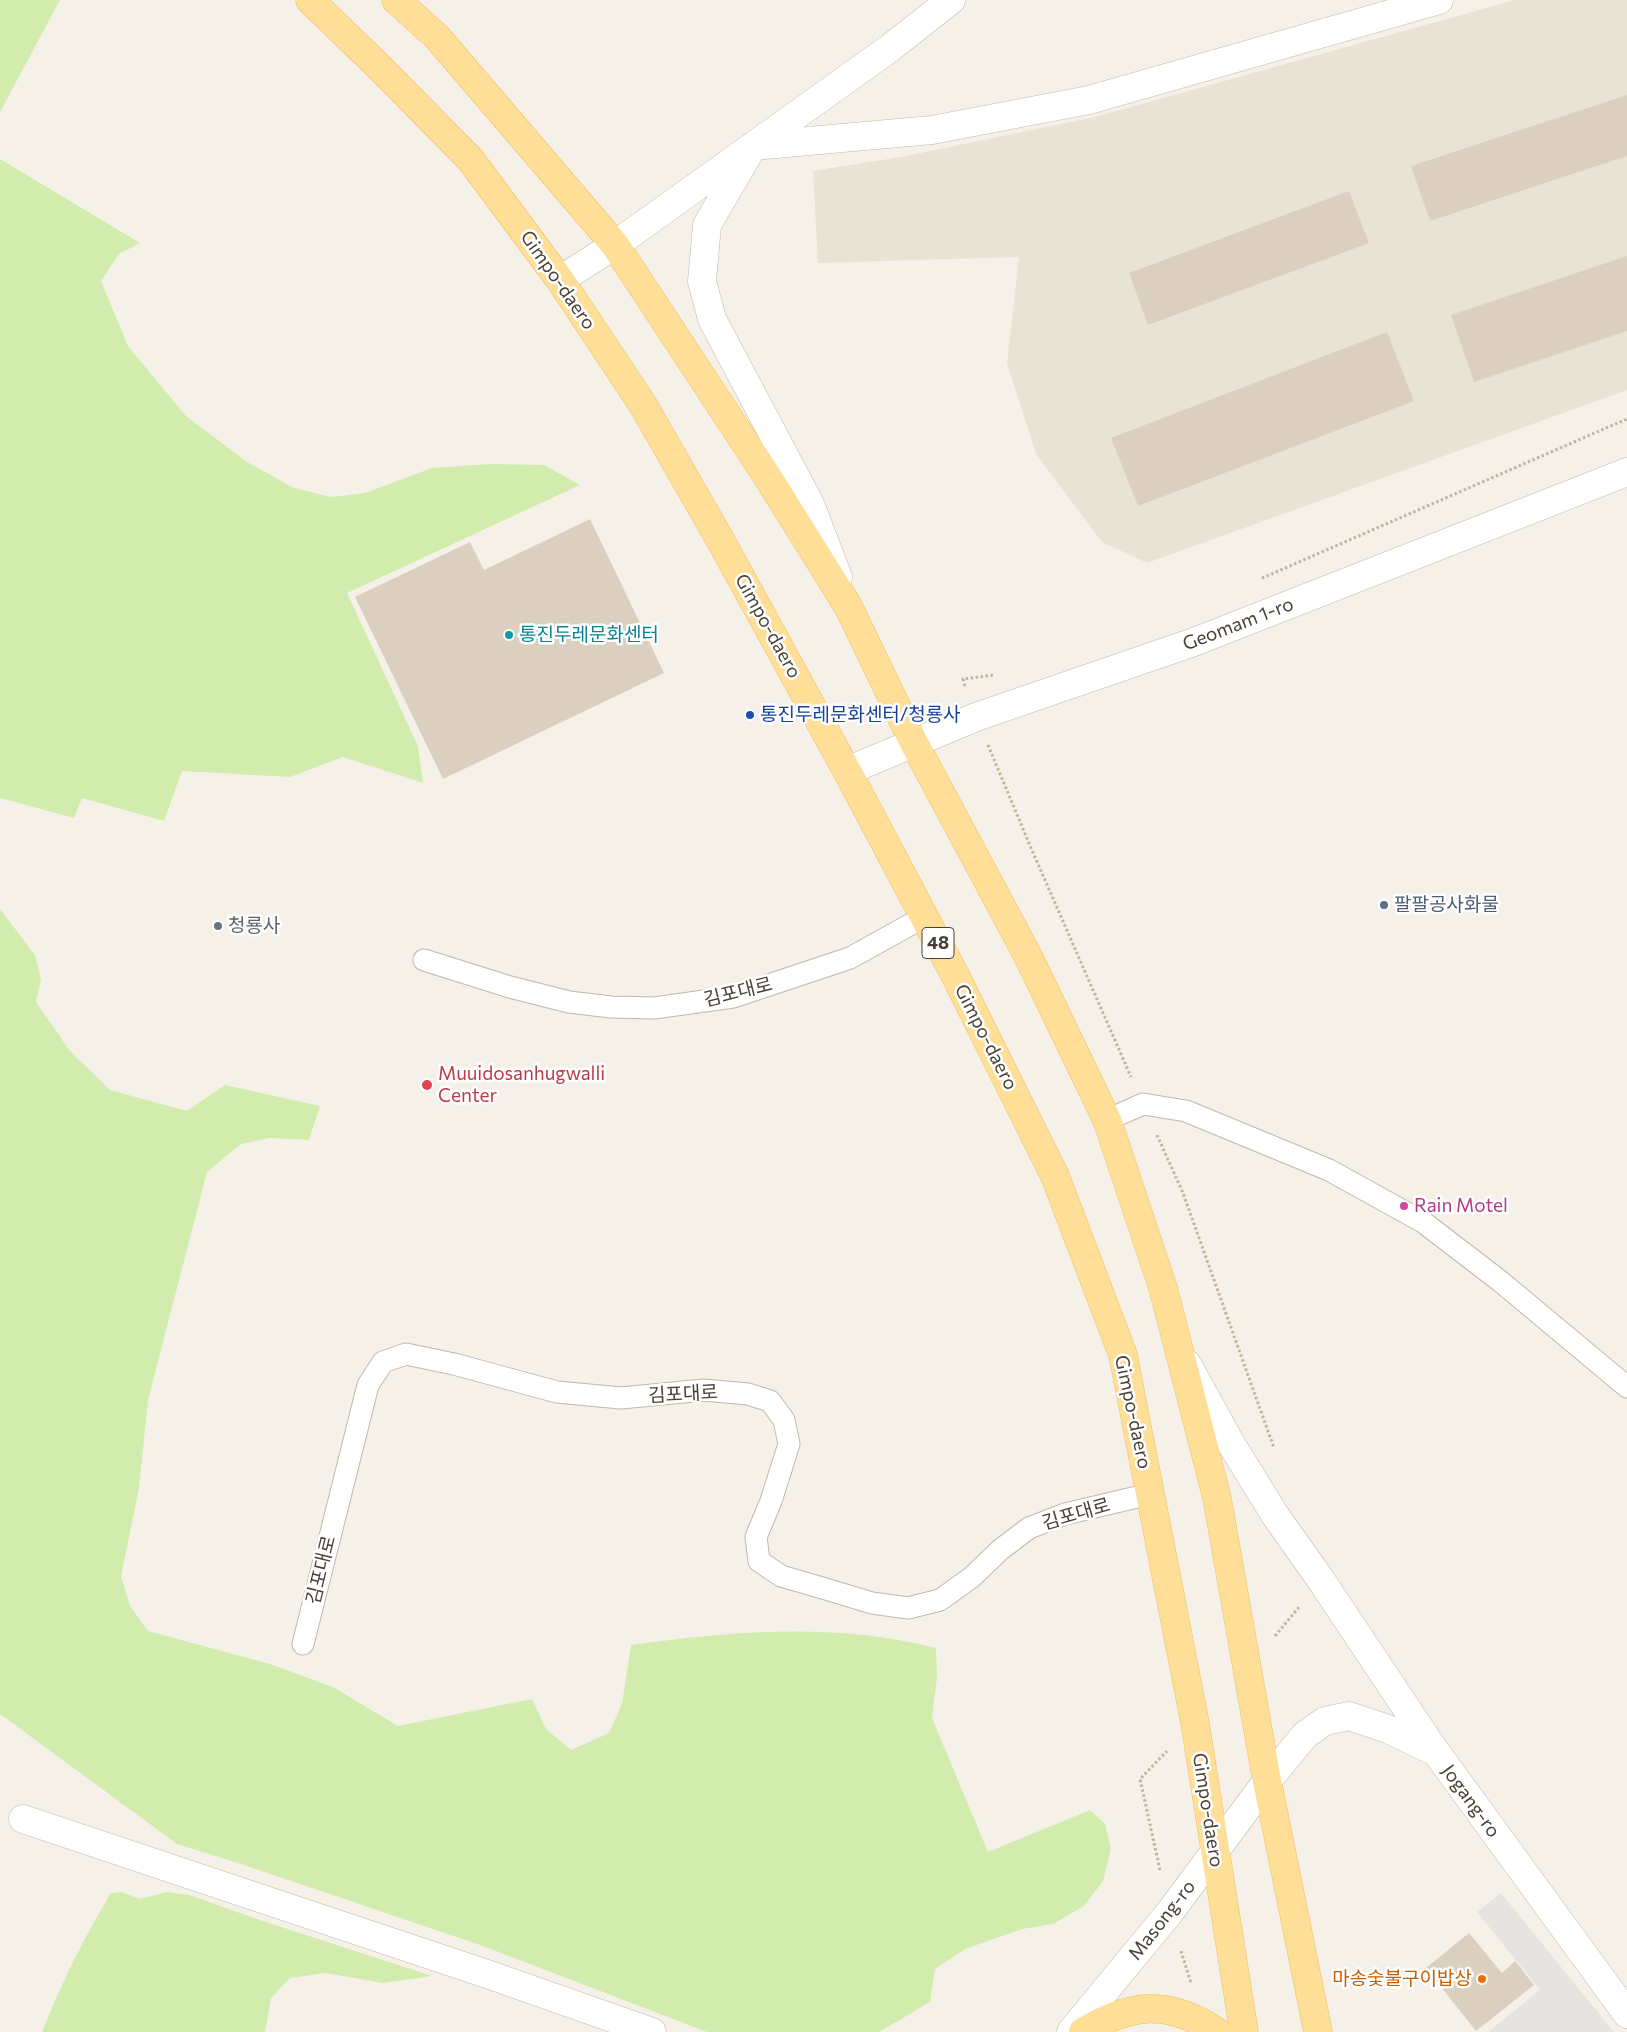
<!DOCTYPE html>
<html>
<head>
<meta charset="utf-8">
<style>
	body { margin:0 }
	canvas { display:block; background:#f5f1e8 }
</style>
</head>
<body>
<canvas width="1627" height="2032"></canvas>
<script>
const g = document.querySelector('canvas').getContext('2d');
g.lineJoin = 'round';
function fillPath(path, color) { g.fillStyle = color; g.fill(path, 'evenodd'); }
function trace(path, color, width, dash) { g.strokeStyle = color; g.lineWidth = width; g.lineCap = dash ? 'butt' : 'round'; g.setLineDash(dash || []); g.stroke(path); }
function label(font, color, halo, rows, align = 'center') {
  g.font = font + ' Commissioner,"Noto Sans KR",sans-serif'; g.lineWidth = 5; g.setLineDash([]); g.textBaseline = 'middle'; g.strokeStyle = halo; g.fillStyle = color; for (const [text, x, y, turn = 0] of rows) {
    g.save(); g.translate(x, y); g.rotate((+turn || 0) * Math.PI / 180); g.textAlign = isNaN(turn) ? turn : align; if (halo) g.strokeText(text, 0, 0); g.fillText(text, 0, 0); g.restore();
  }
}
fillPath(new Path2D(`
	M1515,0H1627V390L1147,563L1102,542L1036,454L1007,363L1019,257L818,263L813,171L901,157L1095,117Z`), '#e9e3d6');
fillPath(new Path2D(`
	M0,0H60L0,112Z
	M0,159L140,243L119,254L101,281L128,346L186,416L247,462L294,488L331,497L365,493L432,468L491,464L544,465L580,485L347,593L418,746L423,783L343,757L290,777L182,771L164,821L82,798L74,818L0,798Z
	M0,909L35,955L41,979L36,1002L70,1051L110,1090L187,1111L225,1085L320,1106L309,1140L269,1138L241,1144L207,1172L148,1400L139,1488L121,1576L130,1606L148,1631L270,1664L333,1687L398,1726L532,1699L546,1729L571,1750L609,1733L622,1704L631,1645C732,1631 836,1622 936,1648L937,1678L932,1718L988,1852L1090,1810L1105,1824L1111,1849L1103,1881L1084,1906L1053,1924L1022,1929L965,1949L935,1969L930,2002L879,2032H707L483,1946L244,1865L177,1844L0,1714Z
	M121,1892L140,1899L167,1892L189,1895L260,1920L432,1976L383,1983L326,1973L290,1978L271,1998L265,2032H42C61,1984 84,1937 111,1893Z`), '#d2ecae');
fillPath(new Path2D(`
	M1501,1893L1614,2032H1488L1540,1990L1477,1912Z`), '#e6e4e0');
fillPath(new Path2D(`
	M1627,95V156L1430,221L1411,166Z
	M1349,191L1369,243L1148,325L1129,273Z
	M1627,256V331L1474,382L1451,315Z
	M1387,332L1414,401L1138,506L1111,438Z
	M590,519L664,673L443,779L355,597L470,542L484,570Z
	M1469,1933L1502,1973L1515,1961L1534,1985L1476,2031L1426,1968Z`), '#dbcfc0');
const service = new Path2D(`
	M424,960L510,987L569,1002L611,1007L654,1008L733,997L850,958L924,917
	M1107,1120L1143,1104L1186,1111L1329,1170L1423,1222L1500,1281L1627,1387
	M303,1644L368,1385L383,1362L406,1354L454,1364L557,1392L621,1398L704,1390L748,1394L770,1401L784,1420L789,1444L771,1501L756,1537L759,1561L781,1576L819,1587L872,1603L908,1608L940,1600L972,1577L1000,1550L1029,1528L1065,1514L1150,1494`);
const minor = new Path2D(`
	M560,280L615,245L890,48L951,0
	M838,577L810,504L712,319L702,281L707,225L753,146L932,130L1089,100L1439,0
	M23,1819L487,1974L652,2032`);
const tertiary = new Path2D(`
	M847,771L976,717L1194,642L1627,472
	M1187,1364L1230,1442L1275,1515L1321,1580L1435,1751
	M1071,2032L1170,1912L1267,1781L1305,1735L1325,1721L1349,1716L1388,1729L1436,1752L1627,2014`);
const primary = new Path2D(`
	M310,0L378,66L470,159L560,280L643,405L722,543L847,771L955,975L1055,1176L1123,1355L1195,1723L1244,2032
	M396,0L437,37L615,245L767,476L848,606L914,743L1028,956L1107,1120L1163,1288L1217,1498L1267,1781L1318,2032
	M1083,2032C1130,2003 1169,1999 1217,2032`);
trace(service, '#c1b9aa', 23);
trace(minor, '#c1b9aa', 29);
trace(tertiary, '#c1b9aa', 29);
trace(primary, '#ecbe5f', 29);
trace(new Path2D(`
	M1262,578L1627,419
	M965,686L963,679L994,675
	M988,745L1031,848L1131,1077
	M1157,1135L1183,1193L1274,1448
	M1275,1636L1300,1606
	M1160,1870L1140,1779L1167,1751
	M1181,1951L1191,1983`), '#c4b49a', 3, [2.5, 2.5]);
trace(service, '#fff', 21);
trace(minor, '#fff', 28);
trace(tertiary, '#fff', 28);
trace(primary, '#ffdf97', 28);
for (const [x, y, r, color] of [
	[509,635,5,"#0f9aa8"],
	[750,715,5,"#1a4fb4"],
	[1384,905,5,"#5c6f8a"],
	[218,926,5,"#6b7280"],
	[427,1085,6,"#e0444e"],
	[1404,1206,5,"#d1479c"],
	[1482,1979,5,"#e8710a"]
]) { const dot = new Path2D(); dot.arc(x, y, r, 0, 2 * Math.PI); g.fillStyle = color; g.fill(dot); trace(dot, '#fff', 2); }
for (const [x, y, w] of [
	[938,943,32]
]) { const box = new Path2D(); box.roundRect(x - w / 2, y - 15.5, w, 31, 4); g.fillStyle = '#fff'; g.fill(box); trace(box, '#494136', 1); }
label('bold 18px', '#494136', null, [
	["48",938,943]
]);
label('19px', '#494136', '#fff', [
	["Gimpo-daero",558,280,55],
	["Geomam 1-ro",1238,624,-21],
	["Gimpo-daero",768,626,61],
	["김포대로",738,992,-14],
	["Gimpo-daero",986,1037,63],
	["김포대로",683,1394,-3],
	["Gimpo-daero",1133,1412,78],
	["김포대로",1076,1514,-16],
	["김포대로",321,1570,-76],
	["Jogang-ro",1471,1801,54],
	["Gimpo-daero",1208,1810,81],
	["Masong-ro",1162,1920,-52]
]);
label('19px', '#0d838f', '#fff', [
	["통진두레문화센터",519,635]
], 'left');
label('19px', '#164399', '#fff', [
	["통진두레문화센터/청룡사",760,715]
], 'left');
label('19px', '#4e5e75', '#fff', [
	["팔팔공사화물",1394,905]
], 'left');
label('19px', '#5b616d', '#fff', [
	["청룡사",228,926]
], 'left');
label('19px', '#be3a42', '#fff', [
	["Muuidosanhugwalli",438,1074],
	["Center",438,1096]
], 'left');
label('19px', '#b23c85', '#fff', [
	["Rain Motel",1414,1206]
], 'left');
label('19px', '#c56008', '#fff', [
	["마송숯불구이밥상",1472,1979]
], 'right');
</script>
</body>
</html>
